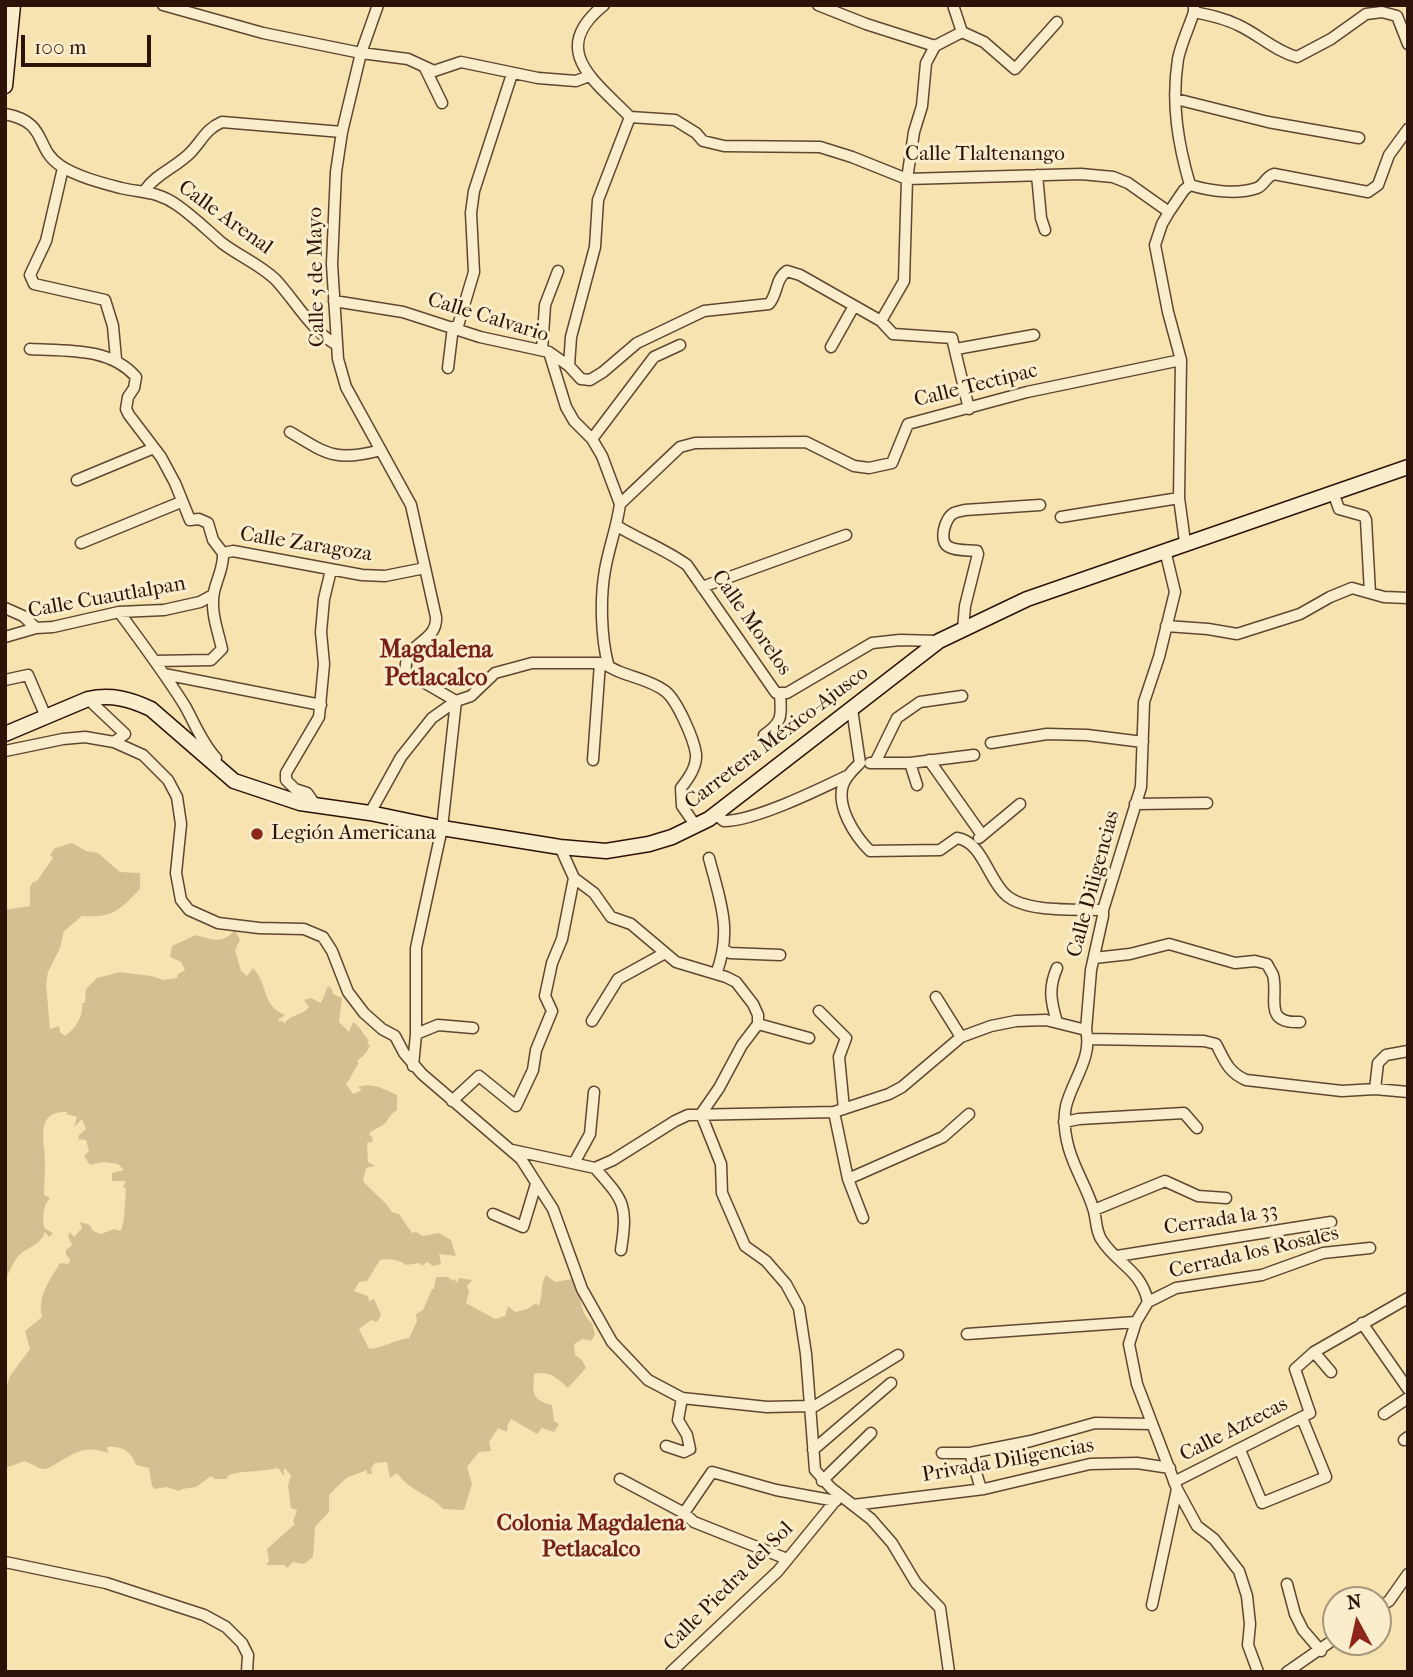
<!DOCTYPE html>
<html>
<head>
<meta charset="utf-8">
<style>
	body { margin:0 }
	#map { position:relative; width:1413px; height:1677px; overflow:hidden; background:#f7e3b0; font-family:"IM FELL French Canon",serif }
	canvas { display:block }
	.frame { position:absolute; inset:0; border:7px solid #2c1207; pointer-events:none }
	.north { position:absolute; left:1322px; top:1586px; width:70px; height:70px; box-sizing:border-box; background:#faedcc; border:2px solid #a8957d; border-radius:50%; rotate:352deg; font-size:19px; font-weight:700; line-height:28px; text-align:center; color:#2c1207 }
	.north::after { content:''; display:block; margin:auto; width:24px; height:32px; background:#8f2418; clip-path:polygon(50% 0,100% 100%,50% 72%,0 100%) }
	.scale { position:absolute; left:21px; top:35px; width:130px; height:32px; box-sizing:border-box; border:4px solid #2c1207; border-top:0; padding-left:9px; font-size:21px; line-height:24px; white-space:nowrap; color:#2c1207; -webkit-text-stroke:5px #faedcc; paint-order:stroke }
</style>
</head>
<body>
<div id="map">
<canvas width="1413" height="1677"></canvas>
<div class="frame"></div>
<div class="north">N</div>
<div class="scale">100 m</div>
</div>
<script>
const g = document.querySelector('canvas').getContext('2d');
g.lineJoin = 'round';
function fillPath(path, color) { g.fillStyle = color; g.fill(path, 'evenodd'); }
function trace(path, color, width, dash) { g.strokeStyle = color; g.lineWidth = width; g.lineCap = dash ? 'butt' : 'round'; g.setLineDash(dash || []); g.stroke(path); }
function label(font, color, halo, rows, align = 'center') {
  g.font = font + ' "IM FELL French Canon",serif'; g.lineWidth = 6; g.setLineDash([]); g.textBaseline = 'middle'; g.strokeStyle = halo; g.fillStyle = color; for (const [text, x, y, turn = 0] of rows) {
    g.save(); g.translate(x, y); g.rotate((+turn || 0) * Math.PI / 180); g.textAlign = isNaN(turn) ? turn : align; if (halo) g.strokeText(text, 0, 0); g.fillText(text, 0, 0); g.restore();
  }
}
fillPath(new Path2D(`
	M72,843L86,851L98,853L120,872L140,873V889C119,911 112,918 82,916L64,931L60,948L48,972L46,984L50,1029L59,1026L60,1032L65,1036C75,1029 84,1016 82,1003H85L86,989L97,978L120,972L151,976L164,980L177,978L178,974L185,970L181,962L170,957L172,946L196,935C212,940 223,944 235,930L240,940L235,950L241,971L247,976L253,968C269,985 261,1005 285,1015L278,1020L280,1022L282,1020L284,1024C292,1013 302,1016 309,1007L304,1000L311,998L321,1003L328,986L332,989L333,994L342,998L339,1022L349,1032L353,1022C362,1028 362,1034 369,1040L367,1043L370,1046L365,1054L357,1061L359,1063C353,1070 352,1077 346,1084L353,1094L362,1090L358,1087C371,1082 384,1089 397,1095V1110C391,1114 390,1117 386,1122C381,1128 374,1128 369,1134L373,1138L372,1142L367,1143L368,1162L375,1166L366,1168L363,1181C372,1192 385,1200 392,1212L399,1214L412,1233L416,1232L423,1236L439,1233L451,1240L456,1256L439,1254L441,1264L433,1266L427,1262L422,1266L420,1263L406,1265C401,1260 387,1258 380,1260L367,1281L359,1282L354,1291L368,1296L369,1301L374,1299L381,1315L377,1322L371,1320L359,1329L369,1349C383,1348 394,1340 409,1338L417,1321L416,1314L423,1310L432,1289H434L436,1277H448L453,1281L454,1278L457,1283L459,1278L472,1280L467,1286L469,1292L466,1303L495,1319L505,1316L508,1306L515,1312L527,1309L536,1303L539,1306C543,1295 540,1284 546,1275L555,1282L572,1279C583,1292 578,1313 592,1323L595,1335L591,1341L583,1339L574,1344L575,1355L582,1360L586,1368L568,1388C557,1378 549,1370 534,1374C533,1394 531,1399 552,1405L554,1421L559,1424L554,1432L542,1428L537,1434L511,1419L508,1424L507,1432L498,1428L489,1442L491,1451L479,1452L467,1467L472,1484L464,1510L443,1509C430,1494 412,1493 397,1473L390,1478L387,1462L375,1463L371,1468L372,1474H367V1470L346,1478L329,1495V1512L315,1527L313,1557L304,1564L293,1562L287,1568L284,1565H266L269,1561L267,1549L295,1524L293,1522L297,1510L291,1508L288,1486L291,1475L284,1468V1476L278,1468C262,1472 245,1470 229,1475L226,1479H215L211,1476L196,1487L182,1489L179,1491L167,1487L155,1489L152,1486L149,1468L136,1465C132,1451 120,1445 107,1447L108,1453C80,1442 68,1459 46,1469H41L25,1461L5,1468V1391L10,1376L30,1349L25,1331L42,1317C37,1296 50,1280 60,1263L69,1264L70,1259L66,1255V1250L72,1245L68,1236L70,1232L74,1237L82,1228L80,1222L90,1225L93,1231L101,1234L114,1229L121,1231L124,1219L126,1189L123,1187L126,1181H112V1173L124,1170L118,1164L104,1162L90,1165L84,1156L89,1151L86,1140L78,1139L79,1135L86,1129L82,1119L74,1127L77,1117L66,1114L68,1112C31,1110 47,1146 45,1167C45,1177 44,1185 44,1195L50,1198C42,1208 43,1215 44,1228L53,1233L49,1237L45,1232C40,1247 24,1247 16,1259C12,1265 9,1273 5,1279V910L30,906V887L33,882L37,881L53,858L50,855L55,848Z`), '#d4bf93');
const street = new Path2D(`
	M163,5L263,33L361,53L408,59L434,71L461,62L538,78L576,81L589,76
	M378,5L361,53L342,132L336,172L332,264L338,359L346,387L411,505L436,617C438,643 402,642 406,672L456,701
	M604,5C548,50 594,80 630,117L675,120L696,133L703,141L724,146L820,147L852,157L907,179L1081,174L1113,177L1128,183L1169,212
	M818,5L866,24L935,46
	M1194,12C1209,15 1224,18 1238,25C1258,34 1275,51 1297,57L1331,39L1366,14L1382,12L1397,16L1408,44
	M962,32L984,42L1015,69L1057,22
	M425,68L442,103
	M1176,99L1268,122L1359,138
	M5,114C49,122 34,149 61,166C78,177 102,183 121,188C143,193 157,191 177,205C193,216 207,230 222,243C239,256 259,264 275,279C295,300 311,331 337,345
	M63,168L46,241L30,275L34,284L105,300L113,326L116,359
	M1037,175L1041,218L1045,230
	M1190,185C1210,191 1237,195 1257,188C1265,185 1265,177 1274,174L1368,192L1378,185L1389,155L1408,129
	M1190,185C1178,144 1171,103 1178,59C1181,44 1189,27 1194,12V7
	M145,190C157,173 177,167 191,152C203,139 206,129 222,122L342,132
	M334,301L403,312L480,337L549,352L569,366L581,379L590,380L603,372L637,343L704,311L769,304C778,294 775,279 787,271L800,275L881,321L893,334L952,338L969,409
	M881,321L904,281L907,179L914,132L922,106L926,63L935,46L962,32L953,5
	M457,329L474,272L471,213L474,191L512,74
	M831,347L854,306
	M30,349C66,351 110,347 136,377L134,388L128,397L126,409L129,415L161,457L175,483L190,520L199,519L208,523L213,540L223,553
	M956,349L1034,335
	M542,350L545,305L558,271
	M549,352L566,407L574,421L592,439L602,456L620,504
	M569,366L571,337L595,247L598,200L630,117
	M448,368L453,327
	M290,432C328,455 337,462 381,450
	M592,439L654,357L680,345
	M77,480L154,448
	M1333,492L1339,509L1364,516L1366,520L1370,593
	M1061,517L1179,498
	M617,526C640,540 665,549 687,565L776,693H787L872,643L900,640L939,641
	M1185,542L1179,498L1181,360L1168,312L1155,245L1162,224L1169,212L1184,190L1190,185
	M81,543L181,502
	M1165,550L1175,592L1159,657L1144,702L1141,787L1103,910V916L1091,970L1086,1030C1093,1057 1072,1081 1066,1106C1063,1120 1065,1135 1069,1149C1075,1170 1087,1188 1093,1208C1097,1219 1095,1229 1101,1239C1116,1264 1141,1269 1148,1302L1136,1322L1129,1344L1137,1384L1177,1489L1197,1526L1214,1539L1239,1571L1247,1596L1250,1624L1248,1645L1258,1672
	M223,553L233,551L362,575L385,576L425,568
	M702,587L846,535
	M5,608L23,616L36,628
	M119,612C142,643 165,674 185,706C195,724 202,743 216,758
	M1166,626L1208,629L1237,634L1300,614L1330,597L1352,588L1384,597L1408,598
	M963,629L965,606L978,554L977,551C969,550 956,551 949,547C938,542 945,517 954,513C958,511 962,511 965,510L1040,505
	M5,637L36,628L53,627L119,612L164,610L200,602L213,595
	M155,661L211,660L222,649C218,631 210,611 214,592C217,578 224,567 223,553
	M608,664C601,637 600,598 605,570C609,547 617,527 620,504L680,447L695,443L806,442L854,466L869,468L892,463L908,424L1027,392L1181,360
	M164,674L321,705
	M5,680L28,675L46,717
	M88,699L125,734L114,742
	M852,709L860,763
	M764,735C784,721 781,715 780,693
	M991,743L1047,734L1087,735L1143,742
	M5,751L63,739L85,737L114,742L143,755L168,780L177,797L181,824L176,873L181,900L189,910L218,923L259,928L304,929L323,937L332,951L348,992L364,1013L382,1029L395,1036L404,1053L422,1074L521,1159L553,1209L582,1289L612,1342L648,1380L682,1398L767,1407L809,1406
	M593,760L600,663
	M929,760L982,835
	M860,763C854,769 846,776 843,785C836,807 855,836 870,851L940,850L957,838C983,842 988,880 1006,895C1026,913 1077,909 1103,910
	M870,763H910L974,755
	M875,763L897,718L920,702L962,696
	M910,763L917,785
	M1135,804L1207,803
	M317,807L307,793L295,789L286,780V773L319,717L324,664L321,632L324,599L331,570
	M370,813L401,757L432,718L456,701L471,696L495,673L532,663H600C608,665 612,669 620,672C635,678 652,681 665,691C677,700 694,739 696,754C697,767 688,779 681,788L682,806L696,826
	M715,814L724,821C755,821 820,789 849,775
	M979,838L1020,804
	M560,847L574,878L594,893L611,917L631,924L676,962L726,977L736,982L753,1004L758,1015V1024L742,1045L719,1088L701,1114L721,1164L722,1193L745,1246L766,1261L786,1284L799,1308L806,1354L815,1470L831,1488L871,1519L892,1543L916,1583L940,1608L949,1672
	M709,858C720,901 733,930 716,974
	M724,950L730,953L780,955
	M1094,958L1130,954L1169,944L1235,963L1255,961L1267,964C1269,968 1271,971 1273,975C1279,997 1262,1024 1300,1022
	M936,997L961,1037
	M819,1011L846,1038L839,1057L844,1109
	M592,1021L618,979L665,953
	M1057,1022C1051,1002 1048,988 1057,968
	M758,1024L809,1038
	M416,1034L438,1025L473,1028
	M1089,1039L1204,1041L1216,1044C1225,1061 1228,1072 1246,1080L1342,1091L1375,1089L1408,1092
	M413,1066L416,1034V948L442,828L456,701
	M1375,1089L1378,1063L1386,1055L1408,1051
	M452,1101L479,1076L516,1106L533,1070L536,1050L552,1011L545,996L552,963L562,939L574,878
	M834,1112L848,1179L863,1218
	M1064,1122L1079,1119L1184,1113L1197,1128
	M512,1150L595,1168L613,1160L675,1121L688,1115L834,1112L889,1094L902,1087L961,1037L991,1026L1016,1021L1046,1020L1086,1030
	M574,1163L590,1134L594,1092
	M595,1168C624,1201 628,1204 621,1250
	M848,1179L943,1137L969,1114
	M1094,1210L1165,1181L1198,1196L1226,1198
	M493,1214L523,1227L536,1184
	M1117,1256L1331,1222
	M1148,1302L1176,1288L1262,1275L1323,1253L1370,1248
	M1362,1323L1408,1389
	M967,1334L1136,1322
	M1314,1352L1331,1372
	M810,1409L898,1355
	M1384,1414L1408,1398
	M1404,1440L1408,1437
	M666,1446L684,1452L690,1449L687,1435L678,1420L682,1398
	M813,1450L891,1383
	M1240,1450L1262,1503L1326,1477L1302,1418
	M942,1453H970L1031,1441L1095,1423L1151,1424
	M970,1453L981,1489
	M620,1479L684,1513L694,1522L787,1559
	M822,1481L871,1433
	M1174,1482L1310,1413L1295,1369L1314,1352L1408,1298
	M853,1505L984,1489L1090,1464L1137,1463L1170,1468
	M684,1513L712,1472L776,1490L836,1501
	M5,1562L106,1583L204,1615L226,1627L242,1643L248,1655L247,1672
	M1287,1584L1295,1614L1303,1630L1321,1651
	M1152,1605L1177,1489
	M1378,1608L1389,1601L1408,1574
	M671,1672L778,1571L840,1495
	M1287,1672L1336,1638`);
const secondary = new Path2D(`
	M5,86L13,5
	M5,734L88,699C111,694 130,699 151,709L234,781L300,803L370,813L442,828L560,847L606,851L649,844L672,837L709,819L939,641L1027,599L1408,467`);
trace(street, '#5f4631', 13);
trace(secondary, '#2c1207', 17);
trace(street, '#faedcc', 10);
trace(secondary, '#faedcc', 14);
for (const [x, y, r, color] of [
	[257,834,7,"#8f2418"]
]) { const dot = new Path2D(); dot.arc(x, y, r, 0, 2 * Math.PI); g.fillStyle = color; g.fill(dot); trace(dot, '#faedcc', 2.5); }
label('21px', '#2c1207', '#faedcc', [
	["Calle Tlaltenango",985,155],
	["Calle Arenal",225,218,36],
	["Calle 5 de Mayo",317,277,-91],
	["Calle Calvario",488,318,17],
	["Calle Tectipac",976,386,-14],
	["Calle Zaragoza",306,545,9],
	["Calle Cuautlalpan",107,598,-10],
	["Calle Morelos",751,623,55],
	["Carretera México-Ajusco",777,738,-37],
	["Calle Diligencias",1094,884,-75],
	["Cerrada la 33",1221,1220,-9],
	["Cerrada los Rosales",1254,1253,-13],
	["Calle Aztecas",1234,1430,-27],
	["Privada Diligencias",1008,1461,-10],
	["Calle Piedra del Sol",729,1587,-45]
]);
label('21px', '#2c1207', '#faedcc', [
	["Legión Americana",271,834]
], 'left');
label('bold 23px', '#7a1f14', '#faedcc', [
	["Colonia Magdalena",591,1524],
	["Petlacalco",591,1550]
]);
label('bold 24px', '#7a1f14', '#faedcc', [
	["Magdalena",436,651],
	["Petlacalco",436,679]
]);
</script>
</body>
</html>
